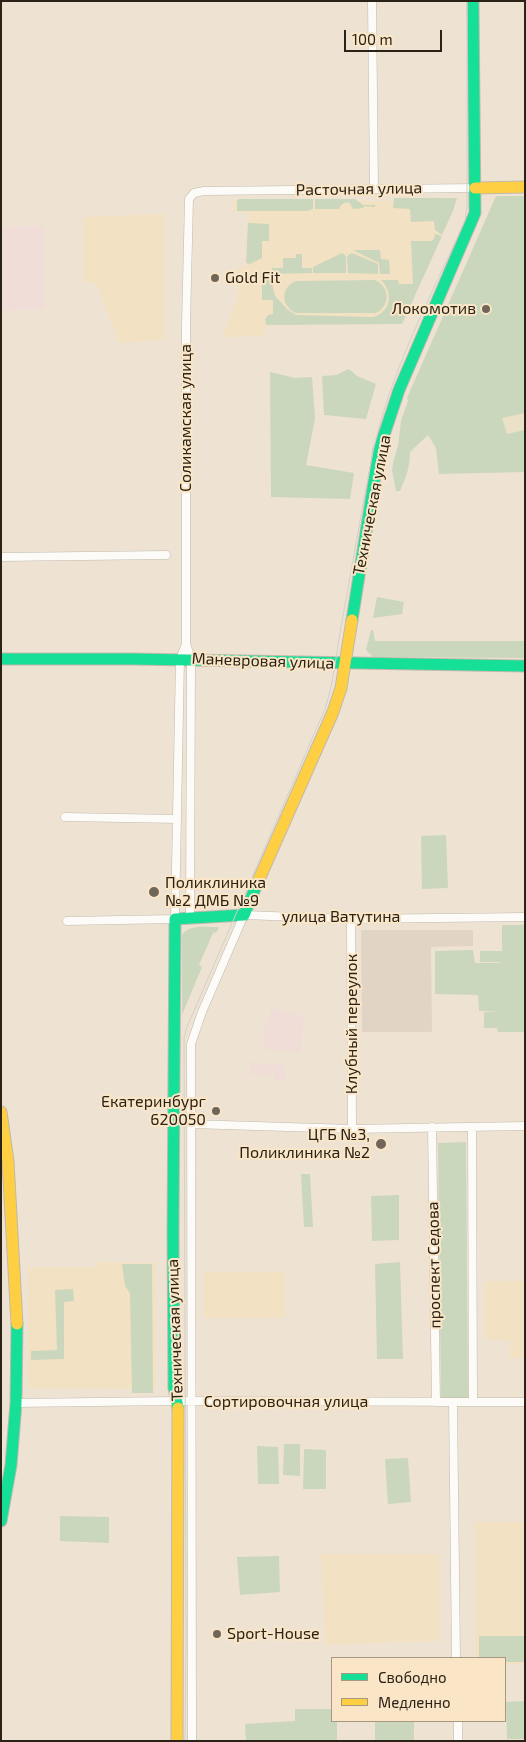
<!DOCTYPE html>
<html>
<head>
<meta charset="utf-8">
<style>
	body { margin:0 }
	#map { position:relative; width:526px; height:1742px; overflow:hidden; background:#eee3d3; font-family:"Exo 2",sans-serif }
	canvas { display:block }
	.frame { position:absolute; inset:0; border:2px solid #2a2217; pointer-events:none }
	.legend { position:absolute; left:331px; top:1657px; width:175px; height:65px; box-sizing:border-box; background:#fae6c7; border:1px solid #a79881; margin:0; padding:6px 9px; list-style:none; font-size:15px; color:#2a2217 }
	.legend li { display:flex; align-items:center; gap:10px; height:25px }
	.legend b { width:25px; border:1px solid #a79881 }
	.scale { position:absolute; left:344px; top:30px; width:98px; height:22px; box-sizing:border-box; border:2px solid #2a2217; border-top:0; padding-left:6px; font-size:15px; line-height:18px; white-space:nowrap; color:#2a2217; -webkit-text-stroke:4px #fae6c7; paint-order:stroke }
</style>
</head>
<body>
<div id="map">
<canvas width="526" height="1742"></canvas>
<div class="frame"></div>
<ul class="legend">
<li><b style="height:6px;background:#16e098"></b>Свободно</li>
<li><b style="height:6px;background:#ffcf43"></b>Медленно</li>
</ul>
<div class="scale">100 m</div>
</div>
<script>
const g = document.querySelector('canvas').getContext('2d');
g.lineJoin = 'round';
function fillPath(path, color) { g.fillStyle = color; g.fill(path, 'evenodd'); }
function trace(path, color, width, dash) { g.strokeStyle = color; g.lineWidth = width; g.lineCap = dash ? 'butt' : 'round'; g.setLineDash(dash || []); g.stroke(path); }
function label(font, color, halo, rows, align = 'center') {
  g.font = font + ' "Exo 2",sans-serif'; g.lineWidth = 4; g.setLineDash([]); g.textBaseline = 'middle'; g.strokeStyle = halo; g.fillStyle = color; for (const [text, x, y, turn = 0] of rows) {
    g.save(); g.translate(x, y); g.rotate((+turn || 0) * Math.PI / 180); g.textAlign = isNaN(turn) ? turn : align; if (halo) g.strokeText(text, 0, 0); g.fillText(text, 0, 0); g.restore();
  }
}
fillPath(new Path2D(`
	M361,930H473V946L431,947L432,1032H362Z`), '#e2d4c4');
fillPath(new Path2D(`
	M43,226L45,309L1,311V227Z
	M272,1008L304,1017L301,1052L263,1049L264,1029Z
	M251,1062H256V1064H270V1062H274V1065L284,1064L286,1079L274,1080V1074L251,1075Z`), '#f0ddd8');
fillPath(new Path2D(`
	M233,200L391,201L457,200L453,211L402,324L265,326L264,336L222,337L238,297L237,267L245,266L248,213L233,211Z
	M165,214V339L119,343L96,283H83V217Z
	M96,1262L156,1263V1389L28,1388V1267H96Z
	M204,1272H285V1318H204Z
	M485,1281H525V1358H510V1340H485Z
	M475,1522H525V1664H505V1658H475Z
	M321,1554H439V1641L325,1645Z`), '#f3e1c4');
fillPath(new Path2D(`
	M496,196H525V472L439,474L436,448L428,435L410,452C410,467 406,477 400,491H396L392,470L394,459L398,446L401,421L408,401L407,398Z
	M394,198H457L453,211L442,235L435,230L434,221L411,222L410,209L393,208Z
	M239,199H313V209L307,211H237V201Z
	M315,199H355L363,205H375V207L364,206L363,208L353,209L350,203L346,202L341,205L339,209H315Z
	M248,223L269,224V241H262V258L250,264L246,263Z
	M435,234L442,236L402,324L266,325L265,319L268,315L273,314V300H262V280L271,279L275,296L287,309L296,315L373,317C391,312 394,293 381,280H398L399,284H413L411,241H431L434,239Z
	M353,250H380L381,259L389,260L390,274H380L379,263Z
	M342,253L346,256V273H313V267Z
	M352,253L378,264V274L348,273L347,256Z
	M296,254H302V268H312V273L272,274V268H283V258H296Z
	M375,280C390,287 391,305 376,313H296C281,306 280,288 296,281Z
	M349,369L357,376L376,384L366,419L324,415L322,376L336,375Z
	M270,372L295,378L312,377L315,419L306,465L354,473L350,499L271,497Z
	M377,597L404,602L402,614L373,618Z
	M371,630H373L375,641H525V658L373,657L366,650Z
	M446,835L448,888L422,889L421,836Z
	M502,925H525V1032H498L497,1028H484V1012L500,1011H479L478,995L435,994V951L473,950L475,963H500L499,962H480V951H502Z
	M219,927L217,932L213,933L199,965L202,967L182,1015V935C188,924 207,927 219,927Z
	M466,1142L468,1398H441L438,1143Z
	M301,1174H310L313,1227H304Z
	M399,1195V1240L372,1241L371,1196Z
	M400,1262L403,1359H377L375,1264Z
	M122,1264H152L153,1393H132L130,1293L125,1286Z
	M73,1289L74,1301L64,1302V1359L31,1360V1351L57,1350L55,1290Z
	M284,1444H300V1476L283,1475Z
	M257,1446L278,1447L279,1484H258Z
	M304,1449L326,1450V1489H303Z
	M408,1458L411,1502L388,1504L385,1459Z
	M60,1516L109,1517V1543L60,1541Z
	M279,1556L280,1592L240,1595L237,1557Z
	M479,1636H525V1662H505V1658H479Z
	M525,1701V1739H507L506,1702Z
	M295,1709H332V1721H337V1741H246L245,1724L295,1721Z
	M375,1721H414V1741H375Z`), '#cad7bc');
fillPath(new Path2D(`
	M525,413V430L507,434L502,418Z`), '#ebe1c6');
const street = new Path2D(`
	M372,1L374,189
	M1,557L166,555
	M65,817L177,819
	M190,919L191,659L186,644V324L189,199L194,193L204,191L475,188
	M351,919L352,1129
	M67,921L175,919L180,659L186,644
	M191,1124L352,1129L525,1126
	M432,1127L436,1402
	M472,1127L473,1401
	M453,1402L456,1658
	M16,1403L176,1401L525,1402
	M458,1721V1741
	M192,1741L191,1044L202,1012L244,915L351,919L525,917`);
const fast = new Path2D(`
	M352,620L379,450L399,390L475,213L473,1
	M1,659H132L525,666
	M178,1408L174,1388L173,1232L175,919L244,915L257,884
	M1,1521L11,1465L16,1403L17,1324`);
const slow = new Path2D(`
	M475,188L525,187
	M257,884L333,712L341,688L352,620
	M1,1112L8,1161L17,1324
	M177,1741L178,1408`);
trace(street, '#c1b9ac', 9);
trace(fast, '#c1b9ac', 13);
trace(slow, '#c1b9ac', 13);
trace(street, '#fcfbf8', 8);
trace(fast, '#16e098', 11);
trace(slow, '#ffcf43', 11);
trace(new Path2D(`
	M185,1741L186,1639L184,1038L187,1027L325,709C334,682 336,654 341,627C352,569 361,510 373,452C390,371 432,295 465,220L467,207V1`), '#d3cfcb', 1);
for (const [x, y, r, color] of [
	[215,278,5,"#6f6659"],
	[486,309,5,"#6f6659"],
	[154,892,6,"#6f6659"],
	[216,1111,5,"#6f6659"],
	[381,1144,6,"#6f6659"],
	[217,1634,5,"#6f6659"]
]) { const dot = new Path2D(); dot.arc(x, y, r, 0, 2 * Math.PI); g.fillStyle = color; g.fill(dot); trace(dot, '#fae6c7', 2); }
label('16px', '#2a2217', '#fae6c7', [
	["Расточная улица",359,189,-1],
	["Соликамская улица",186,418,-90],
	["Техническая улица",372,505,-79],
	["Маневровая улица",263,661,2],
	["улица Ватутина",341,917],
	["Клубный переулок",352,1024,-90],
	["проспект Седова",434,1265,-91],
	["Техническая улица",175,1330,-92],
	["Сортировочная улица",286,1402]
]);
label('16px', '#2a2217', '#fae6c7', [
	["Gold Fit",225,278],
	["Локомотив",476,309,"right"],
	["Поликлиника",165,883],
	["№2 ДМБ №9",165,901],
	["Екатеринбург",206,1102,"right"],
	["620050",206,1120,"right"],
	["ЦГБ №3,",370,1135,"right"],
	["Поликлиника №2",370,1153,"right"],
	["Sport-House",227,1634]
], 'left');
</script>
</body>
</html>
